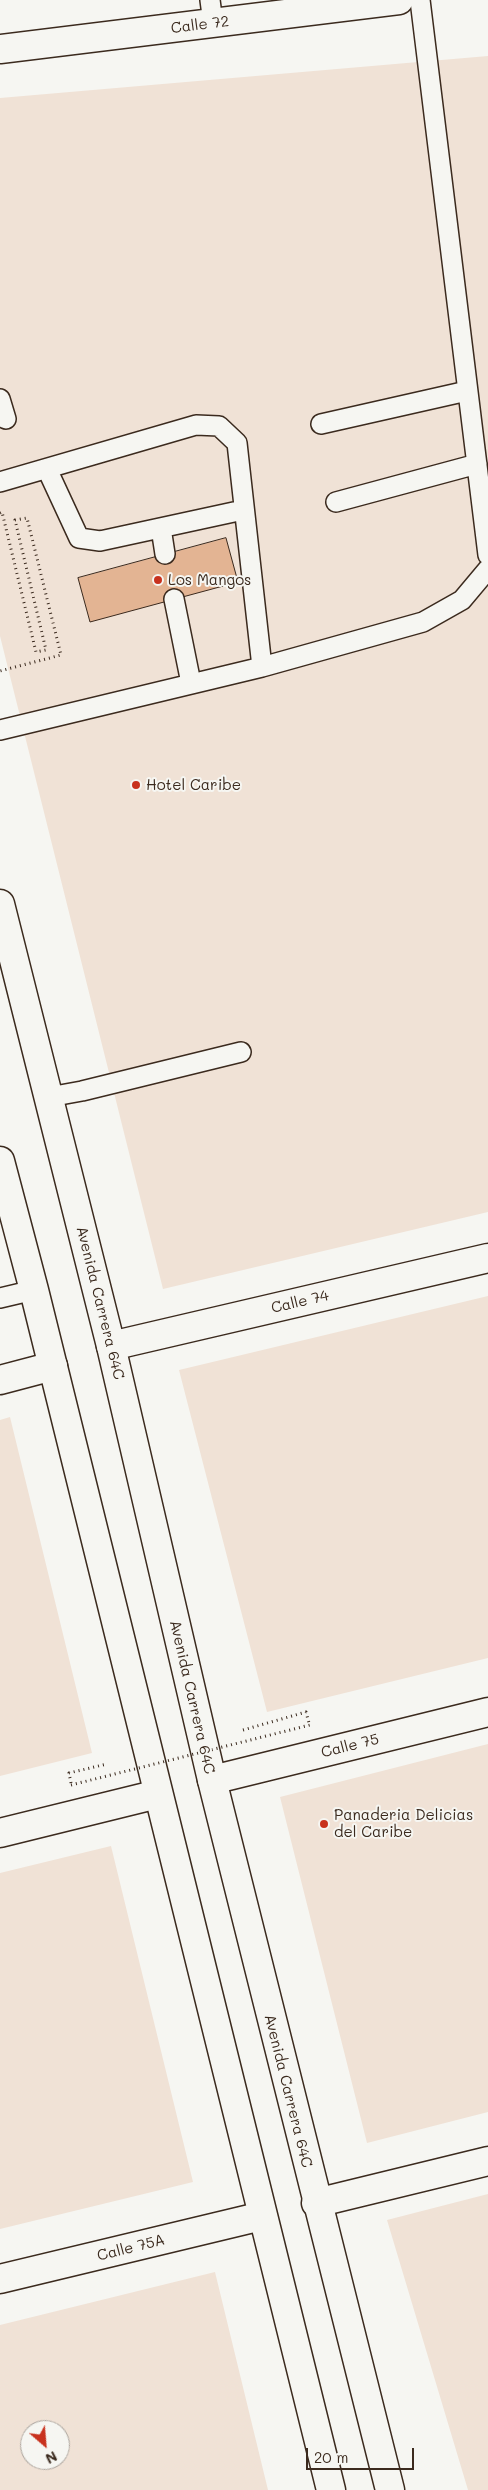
<!DOCTYPE html>
<html>
<head>
<meta charset="utf-8">
<style>
	body { margin:0 }
	#map { position:relative; width:488px; height:2490px; overflow:hidden; background:#f6f6f2; font-family:Mali,sans-serif }
	canvas { display:block }
	.north { position:absolute; left:20px; top:2420px; width:50px; height:50px; box-sizing:border-box; background:#f6f6f2; border:1px solid #aba49d; border-radius:50%; rotate:153deg; font-size:14px; font-weight:700; line-height:20px; text-align:center; color:#3b2a1e }
	.north::after { content:''; display:block; margin:auto; width:18px; height:22px; background:#c8321e; clip-path:polygon(50% 0,100% 100%,50% 72%,0 100%) }
	.scale { position:absolute; left:306px; top:2448px; width:108px; height:22px; box-sizing:border-box; border:2px solid #3b2a1e; border-top:0; padding-left:6px; font-size:15px; line-height:18px; white-space:nowrap; color:#3b2a1e; -webkit-text-stroke:4px #f6f6f2; paint-order:stroke }
</style>
</head>
<body>
<div id="map">
<canvas width="488" height="2490"></canvas>
<div class="north">N</div>
<div class="scale">20 m</div>
</div>
<script>
const g = document.querySelector('canvas').getContext('2d');
g.lineJoin = 'round';
function fillPath(path, color) { g.fillStyle = color; g.fill(path, 'evenodd'); }
function trace(path, color, width, dash) { g.strokeStyle = color; g.lineWidth = width; g.lineCap = dash ? 'butt' : 'round'; g.setLineDash(dash || []); g.stroke(path); }
function label(font, color, halo, rows, align = 'center') {
  g.font = font + ' Mali,sans-serif'; g.lineWidth = 4; g.setLineDash([]); g.textBaseline = 'middle'; g.strokeStyle = halo; g.fillStyle = color; for (const [text, x, y, turn = 0] of rows) {
    g.save(); g.translate(x, y); g.rotate((+turn || 0) * Math.PI / 180); g.textAlign = isNaN(turn) ? turn : align; if (halo) g.strokeText(text, 0, 0); g.fillText(text, 0, 0); g.restore();
  }
}
fillPath(new Path2D(`
	M488,56V1212L163,1289L0,636V98Z
	M488,1296V1658L267,1712L179,1370Z
	M10,1417L92,1753L0,1776V1420Z
	M488,1744V2112L367,2143L280,1797Z
	M111,1846L193,2182L0,2229V1873Z
	M488,2194V2490H468L387,2220Z
	M215,2272L268,2490H0V2325ZM30,2430H60V2460H30Z`), '#f0e2d6');
const building = new Path2D(`
	M226,538L238,582L90,622L78,578Z`);
fillPath(building, '#e3b493');
trace(building, '#3b2a1e', 1);
const service = new Path2D(`
	M210,0L213,23
	M420,0L488,555
	M0,399L6,419
	M321,424L467,391
	M47,469L79,538L100,541L243,510
	M0,482L196,425L219,426L237,443L262,667
	M336,502L477,464
	M161,528L165,554
	M174,599L191,683
	M0,730L262,667L423,622L462,600L488,569
	M49,1097L82,1091L241,1052
	M0,1298L34,1290`);
const minor = new Path2D(`
	M0,49L399,0
	M111,1346L488,1258
	M0,1380L53,1366
	M212,1780L488,1712
	M0,1833L158,1794
	M316,2203L488,2161
	M0,2279L262,2216`);
const primary = new Path2D(`
	M0,904L111,1346L212,1780L390,2490
	M0,1161L34,1290L331,2490`);
trace(service, '#3b2a1e', 22);
trace(minor, '#3b2a1e', 31);
trace(primary, '#3b2a1e', 31);
trace(new Path2D(`
	M0,513L2,512L36,652L46,650L15,520L27,518L61,655L0,671
	M243,1730L306,1712L309,1723
	M71,1783L69,1773L107,1764`), '#3b2a1e', 3, [1, 4]);
trace(service, '#f6f6f2', 19);
trace(minor, '#f6f6f2', 28);
trace(primary, '#f6f6f2', 28);
trace(new Path2D(`
	M71,1785L310,1725`), '#3b2a1e', 3, [1, 4]);
for (const [x, y, r, color] of [
	[158,580,5,"#c8321e"],
	[136,785,5,"#c8321e"],
	[324,1824,5,"#c8321e"]
]) { const dot = new Path2D(); dot.arc(x, y, r, 0, 2 * Math.PI); g.fillStyle = color; g.fill(dot); trace(dot, '#f6f6f2', 2); }
label('15px', '#3b2a1e', '#f6f6f2', [
	["Calle 72",200,25,-7],
	["Calle 74",300,1302,-13],
	["Avenida Carrera 64C",100,1303,76],
	["Avenida Carrera 64C",192,1697,77],
	["Calle 75",350,1746,-14],
	["Avenida Carrera 64C",288,2091,76],
	["Calle 75A",131,2248,-14]
]);
label('15px', '#3b2a1e', '#f6f6f2', [
	["Los Mangos",168,580],
	["Hotel Caribe",146,785],
	["Panaderia Delicias",334,1815],
	["del Caribe",334,1832]
], 'left');
</script>
</body>
</html>
